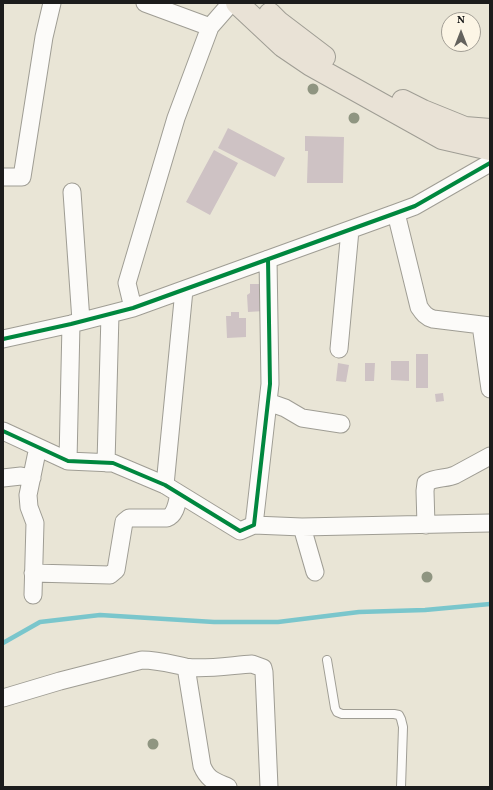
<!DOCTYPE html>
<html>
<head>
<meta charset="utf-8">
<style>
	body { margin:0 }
	#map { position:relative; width:493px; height:790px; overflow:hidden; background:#e9e5d6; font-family:Vollkorn,serif }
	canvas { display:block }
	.frame { position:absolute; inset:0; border:4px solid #1c1c1c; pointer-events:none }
	.north { position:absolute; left:441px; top:12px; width:40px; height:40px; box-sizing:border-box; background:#fcf5e5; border:1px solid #a29e95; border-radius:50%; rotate:0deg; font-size:11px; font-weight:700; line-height:16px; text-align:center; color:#1c1c1c }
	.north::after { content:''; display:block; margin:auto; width:14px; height:18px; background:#64625d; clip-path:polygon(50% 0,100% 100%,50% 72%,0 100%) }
</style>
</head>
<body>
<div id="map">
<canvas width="493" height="790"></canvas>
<div class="frame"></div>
<div class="north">N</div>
</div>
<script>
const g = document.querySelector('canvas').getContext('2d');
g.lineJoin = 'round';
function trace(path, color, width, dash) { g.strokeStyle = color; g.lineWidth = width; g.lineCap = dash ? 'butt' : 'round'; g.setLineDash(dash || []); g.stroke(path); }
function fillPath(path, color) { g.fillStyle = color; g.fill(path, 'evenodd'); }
trace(new Path2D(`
	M3,643L40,622L100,615L214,622H278L359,612L425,610L490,604`), '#7ac6cc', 4.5);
fillPath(new Path2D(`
	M228,128L285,158L275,177L218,148Z
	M305,136L344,137L343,183H307L308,151H305Z
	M214,150L238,163L210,215L186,202Z
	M250,284H263L264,311L248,312L247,295L250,293Z
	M231,312H239V318H246V337L227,338L226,316H231Z
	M416,354H428V388H416Z
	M391,361H409V381L391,380Z
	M338,363L349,365L346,382L336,381Z
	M365,363H375L374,381H365Z
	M443,393L444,401L436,402L435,394Z`), '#cec2c4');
const service = new Path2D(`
	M327,660L335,708L337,712L342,714H394L399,715L401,719L403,727L401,787`);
const minor = new Path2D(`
	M210,27L231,3
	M3,177H22L44,37L52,3
	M72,192L81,321
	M396,213L419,307C423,313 426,317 433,319L490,326
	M133,308L127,283L176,118L210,27L145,3
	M481,325L490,389
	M3,339L71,324L133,308L396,213L415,206L490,163
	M339,349L350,230
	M268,402L285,408L302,418L341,424
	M3,431L68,461L113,463L165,485L240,531L254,525L270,384L268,259
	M68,461L71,324
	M106,463L110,314
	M3,478L21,476L32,478
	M165,485L184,290
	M254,525L302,527L490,523
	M426,525L425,491L426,483C435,477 446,479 455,475L490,456
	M302,527L315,572
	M33,573L110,575L116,570L124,522L129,518H167C176,515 177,502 179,494
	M33,595L35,523L29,507L28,495L38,447
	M186,667L202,766C208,780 214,781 228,787
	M3,698L60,681L142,660C158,660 171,664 186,667C203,670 234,665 252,664L263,668L264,672L269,787`);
const primary = new Path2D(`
	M237,3L283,46L311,65L442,138L490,149
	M270,14L278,22L324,57
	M403,101L423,111L465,128L490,130`);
trace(service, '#9f9d94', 10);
trace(minor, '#9f9d94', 19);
trace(primary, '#9f9d94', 24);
trace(service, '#fcfbf9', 8);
trace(minor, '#fcfbf9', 17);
trace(primary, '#e9e2d6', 22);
trace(new Path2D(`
	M3,339L71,324L133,308L396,213L415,206L490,163
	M3,431L68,461L113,463L165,485L240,531L254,525L270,384L268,259`), '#00873e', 4);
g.fillStyle = '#8f9581';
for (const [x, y] of [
	[313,89],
	[354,118],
	[427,577],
	[153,744]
]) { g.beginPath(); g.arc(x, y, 5.5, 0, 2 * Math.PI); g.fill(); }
</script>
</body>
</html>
